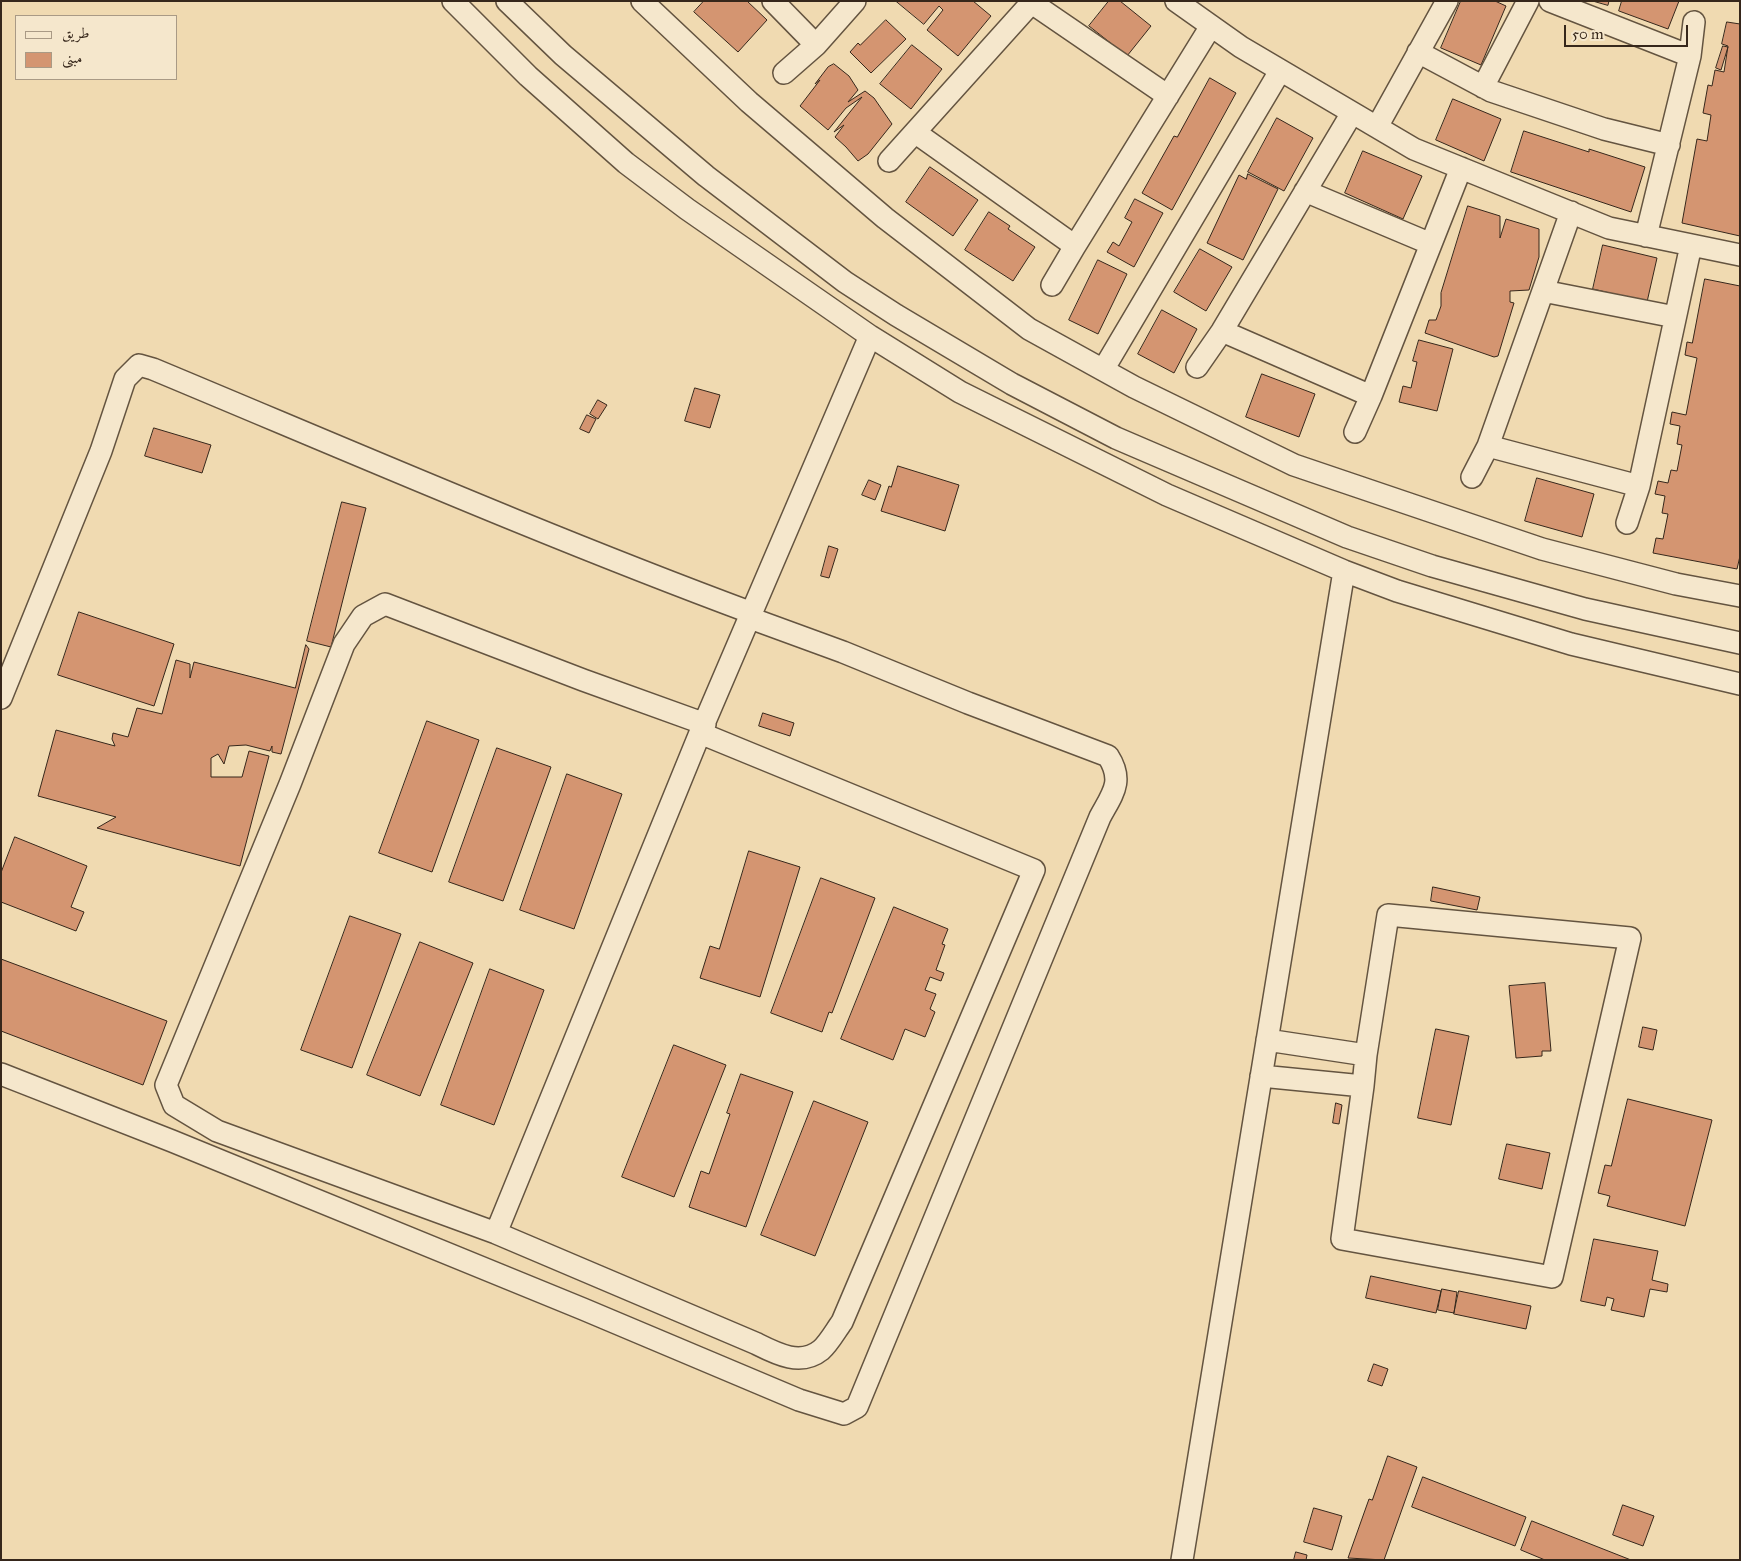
<!DOCTYPE html>
<html>
<head>
<meta charset="utf-8">
<style>
	body { margin:0 }
	#map { position:relative; width:1741px; height:1561px; overflow:hidden; background:#f0dab1; font-family:"IM FELL Great Primer",Amiri,serif }
	canvas { display:block }
	.frame { position:absolute; inset:0; border:2px solid #36271b; pointer-events:none }
	.legend { position:absolute; left:15px; top:15px; width:162px; height:65px; box-sizing:border-box; background:#f5e7cc; border:1px solid #a99a85; margin:0; padding:6px 9px; list-style:none; font-size:15px; color:#36271b }
	.legend li { display:flex; align-items:center; gap:10px; height:25px }
	.legend b { width:25px; border:1px solid #a99a85 }
	.scale { position:absolute; left:1564px; top:25px; width:124px; height:22px; box-sizing:border-box; border:2px solid #36271b; border-top:0; padding-left:6px; font-size:15px; line-height:18px; white-space:nowrap; color:#36271b; -webkit-text-stroke:4px #f5e7cc; paint-order:stroke }
</style>
</head>
<body>
<div id="map">
<canvas width="1741" height="1561"></canvas>
<div class="frame"></div>
<ul class="legend">
<li><b style="height:6px;background:#f5e7cc"></b>طريق</li>
<li><b style="height:14px;background:#d49571"></b>مبنى</li>
</ul>
<div class="scale">50 m</div>
</div>
<script>
const g = document.querySelector('canvas').getContext('2d');
g.lineJoin = 'round';
function fillPath(path, color) { g.fillStyle = color; g.fill(path, 'evenodd'); }
function trace(path, color, width, dash) { g.strokeStyle = color; g.lineWidth = width; g.lineCap = dash ? 'butt' : 'round'; g.setLineDash(dash || []); g.stroke(path); }
const building = new Path2D(`
	M704,1H747L767,20L738,52L694,12Z
	M896,1H973L991,16L958,56L927,30L943,10L939,6L924,24Z
	M1109,1H1120L1151,26L1127,56L1089,26Z
	M1461,1H1495L1506,6L1481,65L1441,48Z
	M1593,1H1609L1608,5Z
	M1622,1H1679L1668,29L1619,11Z
	M886,20L906,39L871,73L850,52L858,43L860,45Z
	M1727,22L1740,24V236L1682,223L1697,139L1707,141L1711,115L1703,113L1708,85L1712,86L1715,70L1724,72L1728,46L1722,44Z
	M912,45L942,69L911,109L880,84Z
	M1723,46L1728,47L1721,70L1716,68Z
	M834,64L849,76L858,90L848,102L865,91L874,98L892,124L868,154L858,161L846,147L835,137L844,125L834,132L862,97L846,108L828,130L800,106L820,80L815,84L828,67Z
	M1210,78L1236,93L1172,210L1142,193L1174,136L1177,137Z
	M1453,99L1501,119L1484,161L1436,140Z
	M1277,118L1313,138L1284,191L1248,172Z
	M1524,131L1589,152V149L1645,167L1631,212L1511,172Z
	M1363,151L1422,176L1403,219L1345,193Z
	M930,167L978,200L953,236L906,202Z
	M1248,174L1278,189L1243,260L1207,243L1239,175L1246,179Z
	M1135,199L1163,213L1134,267L1107,252L1113,242L1119,246L1132,222L1125,218Z
	M1468,206L1500,216V238L1506,219L1539,229V257L1529,290L1510,291V302L1514,303L1498,356L1494,357L1425,333L1429,320H1436L1441,306V293Z
	M989,212L1010,226L1008,229L1035,247L1013,281L965,250Z
	M1603,245L1657,258L1647,302L1593,289Z
	M1200,249L1232,267L1206,311L1174,292Z
	M1098,260L1127,274L1098,334L1069,320Z
	M1705,279L1740,286V556L1737,569L1653,553L1656,538L1663,539L1668,514L1662,513L1665,496L1655,494L1658,481L1668,483L1671,470L1677,471L1682,445L1677,444L1680,426L1670,424L1672,412L1686,415L1697,358L1685,355L1687,342L1692,343Z
	M1162,310L1197,329L1174,373L1138,354Z
	M1419,340L1453,349L1437,411L1399,402L1403,386L1411,388L1417,362L1413,361Z
	M1262,374L1315,394L1299,437L1246,417Z
	M695,388L720,395L710,428L685,421Z
	M598,400L607,405L598,419L590,414Z
	M587,415L596,419L589,433L580,429Z
	M154,428L211,445L202,473L145,456Z
	M898,466L959,485L945,531L881,511L889,486L891,487Z
	M1537,478L1594,494L1582,537L1525,521Z
	M869,480L881,485L875,500L862,495Z
	M342,502L366,508L331,647L307,641Z
	M829,546L838,549L829,578L821,576Z
	M79,612L174,644L154,706L58,675Z
	M306,645L309,649L281,754L272,752V746L270,751L246,745L229,746L224,764L218,754L211,758V777H242L249,751L269,756L240,866L97,828L116,817L38,796L56,730L115,746L112,739L113,733L128,737L137,708L162,714L176,660L190,664V678L194,662L295,688Z
	M763,713L794,723L790,736L759,726Z
	M427,721L479,740L432,872L379,853Z
	M497,748L551,767L503,901L449,882Z
	M567,774L622,794L574,929L520,910Z
	M15,837L87,866L71,907L84,912L76,931L1,902V873Z
	M749,851L800,867L760,997L700,978L710,946L719,949Z
	M821,878L875,898L832,1013L829,1012L822,1032L771,1013Z
	M1433,887L1480,897L1477,910L1431,901Z
	M894,907L948,929L942,944L945,945L936,970L944,973L941,981L930,977L925,990L936,994L930,1009L935,1012L925,1037L905,1029L893,1060L841,1039Z
	M350,916L401,934L352,1068L301,1050Z
	M420,942L473,963L420,1096L367,1075Z
	M1,959L167,1021L143,1085L1,1031Z
	M490,969L544,990L494,1125L441,1105Z
	M1545,983L1551,1051H1542V1056L1516,1058L1509,986Z
	M1643,1027L1657,1030L1653,1050L1639,1047Z
	M1436,1029L1469,1036L1451,1125L1418,1118Z
	M674,1045L726,1065L674,1197L622,1177Z
	M741,1074L793,1092L746,1227L689,1207L701,1171L709,1174L730,1114L727,1113Z
	M1628,1099L1712,1120L1685,1226L1607,1206L1610,1196L1598,1193L1605,1165L1611,1166Z
	M814,1101L868,1122L815,1256L761,1235Z
	M1336,1103L1342,1105L1339,1124L1333,1123Z
	M1507,1144L1550,1153L1542,1189L1499,1179Z
	M1594,1239L1658,1251L1652,1280L1668,1284L1667,1292L1650,1289L1644,1317L1611,1310L1614,1299L1607,1297L1605,1306L1581,1301Z
	M1371,1276L1441,1291L1436,1313L1366,1298Z
	M1442,1289L1457,1292L1454,1313L1438,1310Z
	M1459,1291L1531,1306L1526,1329L1454,1314Z
	M1374,1364L1388,1369L1382,1386L1368,1381Z
	M1388,1456L1417,1467L1384,1560L1348,1558L1369,1499L1372,1500Z
	M1423,1477L1526,1517L1515,1546L1412,1507Z
	M1623,1505L1654,1516L1643,1546L1613,1535Z
	M1314,1508L1342,1516L1332,1550L1304,1542Z
	M1532,1521L1631,1560H1545L1521,1550Z
	M1296,1552L1307,1555L1306,1560H1294Z`);
fillPath(building, '#d49571');
trace(building, '#36271b', 1);
const minor = new Path2D(`
	M453,1L528,76L626,163L687,209L870,336L960,392L1167,495L1344,571L1397,591L1571,644L1740,684
	M507,1L563,55L706,176L845,282L896,315L1012,384L1116,438L1347,537L1432,566L1585,609L1740,643
	M642,1L749,102L885,218L1029,329L1134,387L1294,465L1542,549L1676,584L1740,596
	M773,1L816,45
	M1176,1L1241,47L1414,149L1609,228L1740,255
	M1550,1L1690,56
	M1032,3L1168,96
	M1418,52L1491,91L1604,129L1669,145
	M784,73L816,45L855,1
	M1483,87L1528,1
	M1377,127L1447,1
	M916,133L1075,246L1211,26
	M889,161L1033,1
	M1305,191L1431,244
	M1646,236L1690,56L1694,22
	M1052,285L1075,246
	M1543,291L1675,317
	M1222,331L1371,396
	M1197,367L1222,331L1352,113
	M1103,370L1280,71
	M1355,432L1371,396L1461,168
	M1488,446L1639,486
	M1472,477L1488,446L1571,212
	M1627,523L1639,486L1691,245
	M1,698L101,451L125,379L139,365L153,369C352,452 550,538 752,613
	M700,733L1034,870L842,1322C836,1330 829,1343 821,1350C800,1367 775,1353 755,1343L496,1233L217,1131L174,1105L166,1085L290,784L344,644L363,616L385,604L583,680L705,724
	M1388,915L1630,938L1552,1277L1342,1239L1363,1086L1366,1055Z
	M1267,1040L1366,1055
	M1,1074L172,1141L583,1309L799,1400L844,1414L857,1407L1100,817C1113,793 1124,781 1108,756L968,703L843,652L750,618
	M1261,1076L1363,1086
	M496,1233L700,733L870,336
	M1182,1560L1344,571`);
trace(minor, '#645440', 24);
trace(minor, '#f5e7cc', 21);
</script>
</body>
</html>
